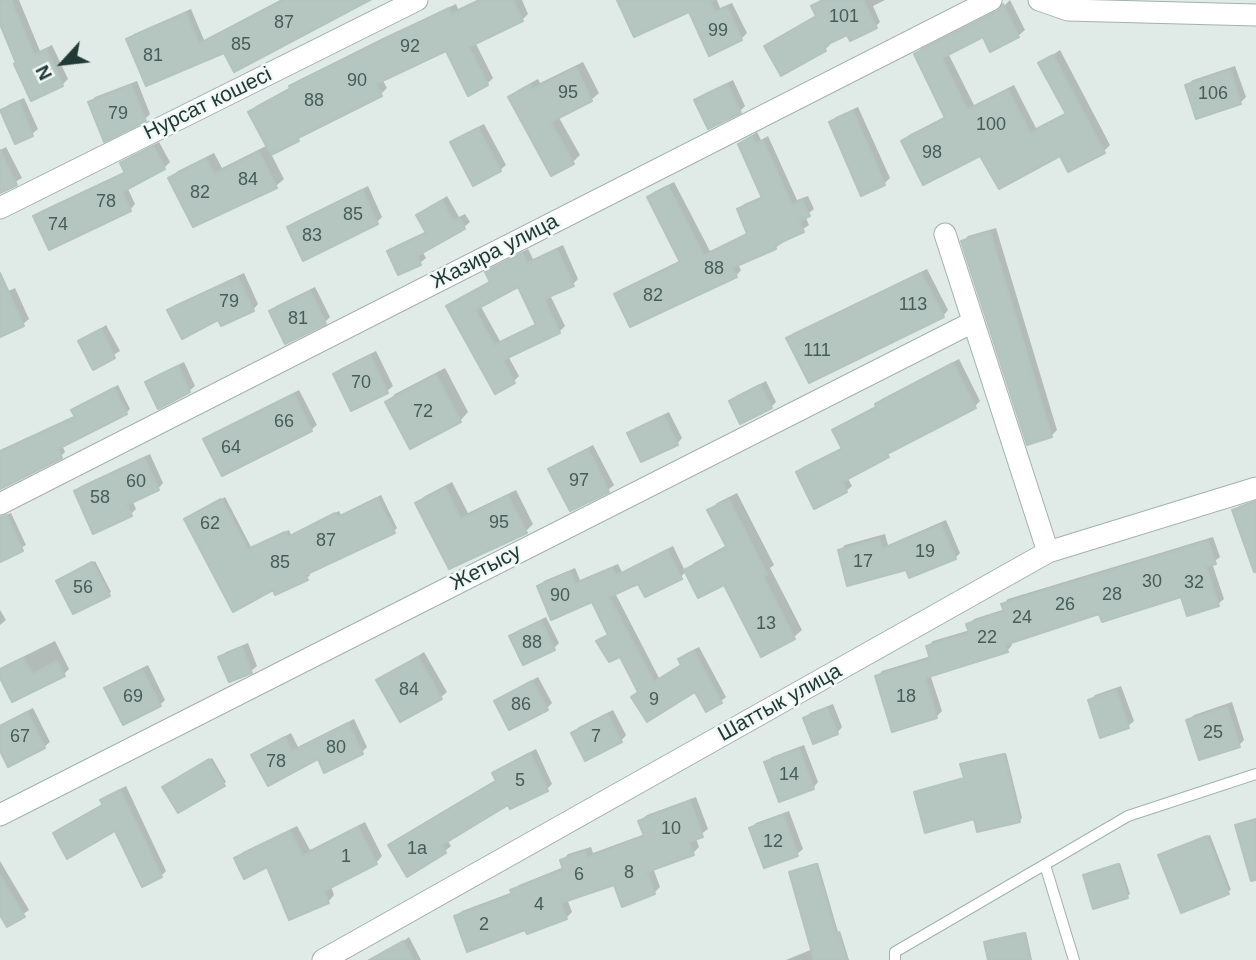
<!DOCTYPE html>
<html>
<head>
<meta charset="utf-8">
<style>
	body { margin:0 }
	#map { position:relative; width:1256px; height:960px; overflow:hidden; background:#e0eae7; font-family:Arial,sans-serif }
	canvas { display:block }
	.north { position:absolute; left:28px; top:28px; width:70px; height:70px; -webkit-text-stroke:5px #f0f7f4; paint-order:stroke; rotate:243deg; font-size:19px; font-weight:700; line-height:28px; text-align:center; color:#213a36 }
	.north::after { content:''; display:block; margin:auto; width:24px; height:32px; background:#213a36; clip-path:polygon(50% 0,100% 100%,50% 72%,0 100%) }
</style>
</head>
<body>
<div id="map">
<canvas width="1256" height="960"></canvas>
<div class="north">N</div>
</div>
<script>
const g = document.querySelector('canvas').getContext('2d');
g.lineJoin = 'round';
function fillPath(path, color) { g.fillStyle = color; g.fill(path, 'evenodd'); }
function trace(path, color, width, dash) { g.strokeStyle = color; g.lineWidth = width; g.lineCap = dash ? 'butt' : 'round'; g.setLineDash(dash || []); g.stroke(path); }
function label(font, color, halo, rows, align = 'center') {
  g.font = font + ' Arial,sans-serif'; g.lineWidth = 5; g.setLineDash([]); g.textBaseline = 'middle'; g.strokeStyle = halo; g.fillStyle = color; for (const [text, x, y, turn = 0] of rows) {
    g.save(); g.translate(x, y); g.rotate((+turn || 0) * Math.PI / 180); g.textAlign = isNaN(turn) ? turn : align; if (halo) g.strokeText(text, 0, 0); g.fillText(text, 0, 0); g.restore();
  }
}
fillPath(new Path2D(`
	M0,0H19L40,51L52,45L68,79L62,85L18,63L0,19Z
	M280,0H372L356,8L355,6L225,51L128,39L134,34L191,9L204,40Z
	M477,0H522L528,14L522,20L475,42L493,78L487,84L447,49L382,79L387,88L381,94L304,133L298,139L271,154L284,179L276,186L194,225L170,178L178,171L214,153L222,168L268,145L250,112L256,106L291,87L297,81L385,37L456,4L458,9Z
	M624,0H717L720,8L732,3L747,33L741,39L689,9Z
	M821,0H885L873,6L880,22L876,26L847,32L828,42L830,45L825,49L766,46L817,15L813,7Z
	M1010,0L1025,30L1018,36L983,35L948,53L974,105L1014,85L1036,128L1067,112L1041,63L1060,50L1110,145L1104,151L981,154L903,141L909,135L946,116L916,54L922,48L1003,7Z
	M583,62L599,93L591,100L558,116L580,155L572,163L510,97L518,90L538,79L540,83Z
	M1235,66L1246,97L1240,103L1187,85L1193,80Z
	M733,80L745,106L740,111L696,100L702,95Z
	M137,81L150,114L145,119L90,103L95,97Z
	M24,98L38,129L32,134L2,111L8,105Z
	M858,107L890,178L884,184L862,193L831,122L836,117Z
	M484,124L506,165L500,170L452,143L458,137Z
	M757,132L761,140L768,136L797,200L808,196L814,209L805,216L809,225L775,248L738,264L741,270L736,276L617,295L622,289L681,260L649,198L654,192L674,182L710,251L749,232L739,210L744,204L763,196L740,144Z
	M159,142L170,162L164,168L127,187L135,204L130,210L35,217L41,211L126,171L122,163L128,158Z
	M6,147L22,178L0,191V150Z
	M368,186L382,217L377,222L289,228L295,222Z
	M447,196L459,217L465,214L470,222L464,227L422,251L426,258L420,263L390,252L395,246L427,231L418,215Z
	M996,228L1057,430L1051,436L963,241L968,236Z
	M563,245L578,279L573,284L550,295L565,326L559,332L508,356L519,376L514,381L449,306L454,301L491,281L487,272L492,267L528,249L533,259ZM519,284L537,323L500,341L480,305Z
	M927,269L948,310L943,316L788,339L794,333Z
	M244,273L258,304L253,310L219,317L169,311L175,305Z
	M315,287L330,317L325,322L271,312L276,306Z
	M15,288L29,319L23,324L0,335V295Z
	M106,325L120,351L94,367L80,342Z
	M376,351L393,386L387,391L352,409L335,375L340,369Z
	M959,359L980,401L975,406L847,477L852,486L846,491L798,472L803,467L843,447L834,430L840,425L878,406L882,399Z
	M184,362L195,386L189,391L147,382L153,377Z
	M445,368L468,412L460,421L387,403L395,394Z
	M766,381L776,402L771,407L731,402L736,396Z
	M118,385L130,409L126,413L62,445L65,452L61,456L0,489V450L76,415L73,410L78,406Z
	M299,390L317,425L311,430L205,440L211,434Z
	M669,412L682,438L677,444L630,434L635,428Z
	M593,445L614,485L608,490L571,509L551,469L556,464Z
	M150,454L163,483L158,489L132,500L136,509L131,514L76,491L81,486Z
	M452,482L468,513L516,490L533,524L526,531L450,567L417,503L425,496Z
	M737,493L774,565L770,568L802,630L794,637L762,654L725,582L686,571L681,577L639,582L615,593L659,678L682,664L680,660L685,654L699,647L726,697L720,702L696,689L639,691L620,654L598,641L609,633L593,600L539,587L544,581L575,568L580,580L618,564L622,572L673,546L685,571L694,563L727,545L710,511L717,503Z
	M381,495L397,528L394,531L308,571L310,575L307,578L274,588L186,520L225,497L251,547L289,530L291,535L339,511L341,515Z
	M1256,500V574L1234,511L1239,506Z
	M11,513L26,545L0,560V517Z
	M946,520L960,553L955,558L907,568L840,550L845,545L885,534L888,545Z
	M1213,537L1220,557L1212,563L1224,599L1218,604L1182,594L1100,612L1011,641L1012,645L1007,651L930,674L942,711L936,717L877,677L882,671L931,656L928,646L933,641L970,630L968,625L974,619L1005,609L1003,604L1008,599Z
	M95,561L111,592L109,594L60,579Z
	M0,610L6,620L0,625Z
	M546,617L559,643L554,648L512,636L517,631Z
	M55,641L69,669L64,674H0V670L4,666Z
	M248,643L257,666L251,671L221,657L226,652Z
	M424,652L447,692L441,697L401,720L379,681Z
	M148,665L165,700L160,705L107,689L112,683Z
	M538,677L552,703L547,708L497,701L502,696Z
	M1121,686L1134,721L1128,726L1090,701L1095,695Z
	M1232,702L1244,740L1239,745L1188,720L1194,715Z
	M833,704L842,727L837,733L805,719L810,713Z
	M33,708L50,742L44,747H0V725Z
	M613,710L626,735L621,741L573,733L579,727Z
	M354,719L367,747L362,752L253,756L259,750L291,733L298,747Z
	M804,745L818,782L813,788L766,762L772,757Z
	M536,749L552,784L547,789L509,802L447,840L451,846L445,851L407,874L390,846L395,840L497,779L494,773L500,768Z
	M1006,753L1022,818L1020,820L975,817L916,792L965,777L962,765L965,762Z
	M212,758L226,782L224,784L167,785Z
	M126,786L166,871L161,876L116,829L55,833L60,828L104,803L102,800L108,795Z
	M696,797L708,829L696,838L699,847L693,853L653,868L660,887L654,893L615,882L567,899L572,912L566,918L526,928L456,917L462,911L513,892L519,885L564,867L562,861L568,854L591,847L593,853L645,834L640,821L647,815Z
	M789,811L803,849L797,854L751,828L756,823Z
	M365,822L382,856L376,863L331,886L334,895L328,902L268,865L236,859L243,852L297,826L310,850Z
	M1210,835L1231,890L1182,910L1160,855Z
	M0,861L29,910L8,925L0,912Z
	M818,863L838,932L840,931L849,960H786L813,949L791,872Z
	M1120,863L1130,894L1127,896L1085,875Z
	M1026,932L1032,960H990L986,943L988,940Z
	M409,937L421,960H394L389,951Z`), '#0003');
const building = new Path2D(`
	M0,0H11L34,55L46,49L63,86L31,101L14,64L16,63L0,24Z
	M284,0H370L234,72L224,53L146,86L126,39L186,13L199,44Z
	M481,0H513L523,21L469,47L488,85L468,96L446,51L376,84L382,96L298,138L299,141L271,155L248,112L290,89L289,86L377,43L449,8L452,14Z
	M617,0H713L710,2L715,12L727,7L742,40L709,56L689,12L634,37Z
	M823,0H863L877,28L850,41L847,35L824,46L826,51L781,76L764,46L816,16L811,6Z
	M1003,4L1019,37L990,52L983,37L942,58L967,110L1008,90L1030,133L1066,114L1038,63L1053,55L1105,153L1068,172L1060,156L999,189L980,156L923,185L901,141L945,118L914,54L997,12Z
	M576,68L592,101L551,122L574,164L551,176L508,97L530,85L533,89Z
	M1230,70L1241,104L1196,119L1185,85Z
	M727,84L741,113L708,129L694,100Z
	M131,85L146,121L104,142L88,102Z
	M19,102L33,136L15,144L0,110Z
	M853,111L885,185L861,196L829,122Z
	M478,128L501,171L473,186L450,142Z
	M752,136L755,144L763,141L792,205L802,200L810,216L799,221L804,232L775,245L776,249L732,268L737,277L630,327L614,294L680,262L647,197L668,186L704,256L747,234L737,209L762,198L738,144Z
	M153,146L165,169L122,192L131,211L49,250L33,216L125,173L120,163Z
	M0,150L17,185L0,193Z
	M259,152L277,188L193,227L168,178L206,159L214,174Z
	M362,190L378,224L303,261L287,227Z
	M442,200L453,221L460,218L465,229L417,256L421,265L398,275L387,251L426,233L416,215Z
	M990,232L1052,437L1027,445L961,241Z
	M557,250L574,286L544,299L560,333L503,360L515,383L495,394L446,306L490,282L485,272L522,253L527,263ZM518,287L536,325L494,345L475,310Z
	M0,273L24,326L0,337Z
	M921,273L944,317L809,383L786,338Z
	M238,278L254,311L221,326L218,320L182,339L167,310Z
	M310,291L326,324L285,344L269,311Z
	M101,329L115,358L93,370L78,341Z
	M370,355L388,393L351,411L333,374Z
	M953,363L976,408L887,454L889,457L842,482L847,492L814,509L796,472L842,449L832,430L876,407L875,404Z
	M178,366L190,392L158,409L145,382Z
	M436,375L461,422L410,449L385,402Z
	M760,385L772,408L740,424L729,401Z
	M114,388L127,414L58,449L62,458L0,489V452L75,417L71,410Z
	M294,394L312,431L222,476L203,439Z
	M664,416L678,445L641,462L627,433Z
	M588,449L609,492L570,511L548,469Z
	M144,458L159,490L127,505L132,516L93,534L74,491Z
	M445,488L461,519L508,496L527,533L449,569L415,503Z
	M377,498L395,533L305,575L308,580L275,595L273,590L233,612L184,519L221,499L248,549L285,532L288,537L335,513L338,517Z
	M729,500L767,574L763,576L795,639L761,657L724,585L698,598L684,570L727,548L707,510Z
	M1256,502V572H1254L1232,510Z
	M7,515L23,551L0,562V517Z
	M941,525L956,559L909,578L906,570L847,586L838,550L879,539L882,549Z
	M1208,541L1216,564L1206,567L1219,606L1187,616L1181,597L1102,622L1099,614L1005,645L1008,652L925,678L937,718L892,732L875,676L930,659L926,646L969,633L966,624L1004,611L1001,604Z
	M667,550L682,579L645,597L638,584L609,597L654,682L681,665L678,659L694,651L722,703L706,712L695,692L647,722L631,697L638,692L620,657L609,662L596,641L608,635L592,602L551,620L537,586L570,572L575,584L612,568L616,576Z
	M92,562L110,596L73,614L56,581Z
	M541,621L555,650L523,665L509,636Z
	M242,647L252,673L229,682L218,657Z
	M418,657L442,699L400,722L376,680Z
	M23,658L33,674L57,661L65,676L12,702L0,678V669Z
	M142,670L161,706L123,725L104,688Z
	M532,681L548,710L509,730L494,701Z
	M1116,690L1129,728L1100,738L1088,700Z
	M1227,707L1240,747L1199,760L1186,720Z
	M827,708L838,734L813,744L803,718Z
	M27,712L45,748L8,767L0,751V726Z
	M607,714L622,742L585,761L571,733Z
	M348,723L363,754L324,773L318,759L268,786L251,755L285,737L292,751Z
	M799,749L814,789L779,802L764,762Z
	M530,753L548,791L510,809L508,805L442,845L446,853L407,877L388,845L496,781L492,773Z
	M1004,754L1020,822L977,832L974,819L925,833L914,792L964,778L960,764Z
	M209,759L225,786L178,813L162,787Z
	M120,790L162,877L142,887L115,831L67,859L53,833L103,805L100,800Z
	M690,801L703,837L689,842L694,855L647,872L655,894L622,907L614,885L561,903L567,919L527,934L525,930L467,952L454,916L512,895L510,890L563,870L560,860L585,851L587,858L644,836L638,821Z
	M783,815L798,856L764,868L749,828Z
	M1256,819V880L1251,881L1235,825Z
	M358,827L377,864L324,891L329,903L289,920L267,867L244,879L234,858L290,831L303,856Z
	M1207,836L1229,894L1181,913L1158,855Z
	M816,864L836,933L838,932L847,960H814L789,872Z
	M1118,864L1128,898L1093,909L1083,875Z
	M0,875L25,917L7,927L0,915Z
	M1024,933L1030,960H988L984,942Z
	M403,941L413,960H369Z`);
fillPath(building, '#b5c5c0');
trace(building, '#b3c4bf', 2);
const service = new Path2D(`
	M1045,865L1074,960
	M895,960V952L1128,816L1256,774`);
const minor = new Path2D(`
	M0,208L417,0
	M945,234L1048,552
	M0,504L991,0
	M0,815L973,322
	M323,960L1048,552L1256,488`);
const tertiary = new Path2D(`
	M1039,0L1068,10L1256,15`);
trace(service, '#a3b2ae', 12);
trace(minor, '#a3b2ae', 23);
trace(tertiary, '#a3b2ae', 23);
trace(service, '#fff', 10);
trace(minor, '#fff', 21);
trace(tertiary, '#fff', 21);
label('18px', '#465d58', null, [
	["101",844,17],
	["87",284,23],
	["99",718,31],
	["85",241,45],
	["92",410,47],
	["81",153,56],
	["90",357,81],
	["95",568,93],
	["106",1213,94],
	["88",314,101],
	["79",118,114],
	["100",991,125],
	["98",932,153],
	["84",248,180],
	["82",200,193],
	["78",106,202],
	["85",353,215],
	["74",58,225],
	["83",312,236],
	["88",714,269],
	["82",653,296],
	["79",229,302],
	["113",913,305],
	["81",298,319],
	["111",817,351],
	["70",361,383],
	["72",423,412],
	["66",284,422],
	["64",231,448],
	["97",579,481],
	["60",136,482],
	["58",100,498],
	["95",499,523],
	["62",210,524],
	["87",326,541],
	["19",925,552],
	["17",863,562],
	["85",280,563],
	["30",1152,582],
	["32",1194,583],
	["56",83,588],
	["28",1112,595],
	["90",560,596],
	["26",1065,605],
	["24",1022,618],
	["13",766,624],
	["22",987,638],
	["88",532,643],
	["84",409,690],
	["69",133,697],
	["18",906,697],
	["9",654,700],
	["86",521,705],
	["25",1213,733],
	["67",20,737],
	["7",596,737],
	["80",336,748],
	["78",276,762],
	["14",789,775],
	["5",520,781],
	["10",671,829],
	["12",773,842],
	["1а",417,849],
	["1",346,857],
	["8",629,873],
	["6",579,875],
	["4",539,905],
	["2",484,925]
]);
label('21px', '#213a36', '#f0f7f4', [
	["Нурсат кошесi",208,104,-26],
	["Жазира улица",495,252,-27],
	["Жетысу",486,568,-27],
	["Шаттык улица",780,703,-29]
]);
</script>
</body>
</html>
